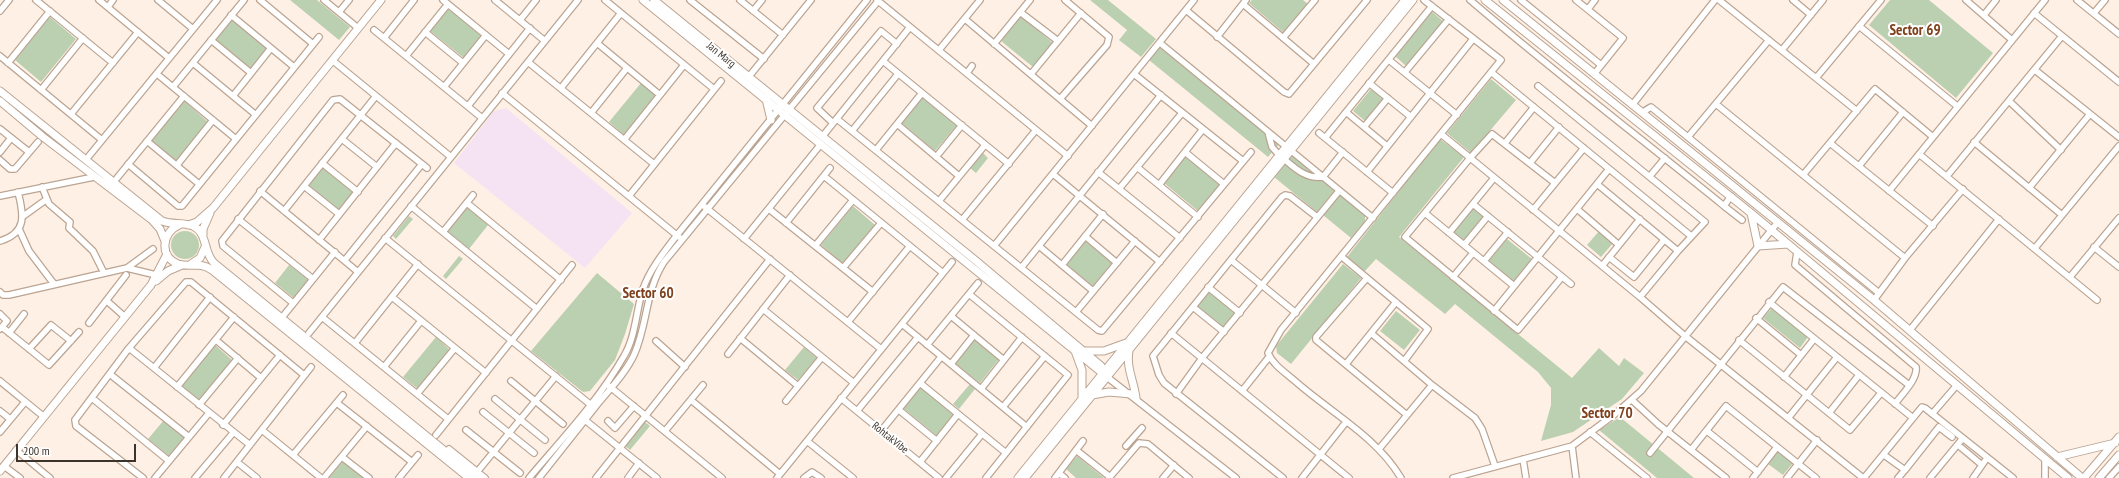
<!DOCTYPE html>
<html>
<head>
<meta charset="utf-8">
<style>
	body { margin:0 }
	#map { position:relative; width:2119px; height:478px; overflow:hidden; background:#fff0e5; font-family:"PT Sans Narrow",sans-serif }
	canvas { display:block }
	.scale { position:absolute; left:16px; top:444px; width:120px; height:18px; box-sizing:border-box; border:2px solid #3c332b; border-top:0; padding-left:5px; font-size:12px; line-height:14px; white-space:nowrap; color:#3c332b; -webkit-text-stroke:3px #fff; paint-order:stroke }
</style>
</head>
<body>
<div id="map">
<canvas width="2119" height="478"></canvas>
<div class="scale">200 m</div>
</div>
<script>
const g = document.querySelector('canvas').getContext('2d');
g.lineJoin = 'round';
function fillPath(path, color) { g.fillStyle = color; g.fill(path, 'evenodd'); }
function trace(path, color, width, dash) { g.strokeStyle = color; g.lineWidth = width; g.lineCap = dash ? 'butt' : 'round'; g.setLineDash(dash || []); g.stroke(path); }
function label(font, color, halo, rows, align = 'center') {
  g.font = font + ' "PT Sans Narrow",sans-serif'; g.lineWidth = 4; g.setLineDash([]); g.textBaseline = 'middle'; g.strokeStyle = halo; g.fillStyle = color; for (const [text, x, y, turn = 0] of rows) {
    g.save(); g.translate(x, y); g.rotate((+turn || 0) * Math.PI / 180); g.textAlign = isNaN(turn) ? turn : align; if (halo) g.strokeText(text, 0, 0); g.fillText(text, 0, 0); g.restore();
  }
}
fillPath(new Path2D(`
	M506,108L632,213L585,268L454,163L494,111Z`), '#f5e2f3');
fillPath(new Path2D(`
	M290,0H317L350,27L339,40Z
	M1090,0H1108L1156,39L1141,57L1119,40L1127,30Z
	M1252,0H1303L1308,4L1284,33L1249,3Z
	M1890,0H1929L1993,53L1956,98L1869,25Z
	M448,8L482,35L464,58L430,31Z
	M1432,12L1443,21L1406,66L1395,56Z
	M1021,16L1053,43L1033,67L1001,41Z
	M50,17L76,39L41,82L15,60Z
	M232,18L269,49L251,71L214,40Z
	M1159,47L1279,144L1268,157L1149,60Z
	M1491,79L1516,100L1471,153L1447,133Z
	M641,83L657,96L624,135L609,122Z
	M1371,89L1383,99L1365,121L1353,111Z
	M923,97L957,125L935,151L902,123Z
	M184,101L208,122L176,161L151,141Z
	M1440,139L1464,157L1399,237L1572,378L1599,348L1619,366L1624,358L1644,373L1622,399L1573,432L1541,441L1551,405V388L1538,372L1455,304L1445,314L1376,259L1364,272L1347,257Z
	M983,153L988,158L976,173L970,168Z
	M1291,155L1335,190L1317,212L1274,177Z
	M1186,156L1220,184L1198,211L1164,183Z
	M323,166L354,192L339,211L308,185Z
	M1340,194L1365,215V221L1351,238L1323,215Z
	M853,206L875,225L843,264L821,245Z
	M467,207L488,225L469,249L447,231Z
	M1473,207L1484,217L1464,242L1453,232Z
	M409,216L413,219L396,239L393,236Z
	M1600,230L1614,242L1601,257L1587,245Z
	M171 245a14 14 0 1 1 28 0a14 14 0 1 1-28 0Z
	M1507,239L1532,259L1513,283L1488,262Z
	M1085,241L1112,263L1093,286L1066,264Z
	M459,256L463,259L446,279L443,276Z
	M1343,264L1361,278L1291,364L1277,353L1276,346Z
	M289,265L309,280L295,299L275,283Z
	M597,273L634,304L625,334L615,360L590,391L583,392L531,351Z
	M1210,290L1237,313L1224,329L1197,306Z
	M1772,308L1808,337L1800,348L1763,318Z
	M1396,311L1420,330L1404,350L1380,331Z
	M436,337L450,350L418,389L403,377Z
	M974,339L999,359L980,383L955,363Z
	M215,345L232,360L198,402L180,387Z
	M804,347L817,358L798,380L785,370Z
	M970,384L975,389L959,409L953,404Z
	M921,387L954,414L937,436L903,408Z
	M1620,417L1694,478H1657L1599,430Z
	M164,420L185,437L169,456L148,439Z
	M645,422L650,426L630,450L625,446Z
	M1778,451L1793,463L1783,475L1768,464Z
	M1077,456L1104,478H1076L1066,469Z
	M344,460L366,478H329Z`), '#bbd0b1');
const minor = new Path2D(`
	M36,0L113,63
	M99,0L169,58
	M158,0L193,29
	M260,0L313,44
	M324,0L358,28
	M443,0L509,54
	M495,0L545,41
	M605,0L714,89
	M690,0L764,59
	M740,0L783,35
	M877,0L1068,156
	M1470,0C1553,71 1639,137 1724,206L1731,196
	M1521,0L1601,65
	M1576,0L1623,38L1595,73
	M1719,0L1857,111
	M1793,0L1811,15
	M1966,0L2012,40
	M2077,0L2119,34
	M1243,4L1314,64
	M108,7L113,0
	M1588,9L1595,0
	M1186,10L1284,92L1289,94L1367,0
	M0,11L9,0
	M753,11L762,0
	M339,12L349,0
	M1020,12L1058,41
	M2034,13L2119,82
	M2094,13L2105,0
	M231,15L294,67
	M1984,15L1996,0
	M965,19L1092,126
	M520,20L536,0
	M1859,26L1957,106
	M374,30L482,118
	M425,32L463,63
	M1217,37L1246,0
	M384,38L414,0
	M1283,38L1315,0
	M211,40L251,73
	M597,43L660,95
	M1160,43L1373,218
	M994,44L1030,0
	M939,50L980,0
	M1782,50L1823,0
	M0,56L102,140
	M406,56L448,4
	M332,60L451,157
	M1389,60L1457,115
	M883,61L1009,164
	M528,62L654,164
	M8,63L50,11
	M193,63L256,115
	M2035,70L2119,137
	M1405,72L1449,19
	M1491,72L1691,236
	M967,73L972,66
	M157,74L236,139
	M751,74L811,0
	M1031,74L1081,13
	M1134,74L1243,161
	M1816,78L1881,0
	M1369,83L1411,117
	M1538,86L1705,222L1678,251L1640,297
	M173,87L244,0
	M444,87L486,35
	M561,88L621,13
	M41,90L83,38
	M502,93L679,237
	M233,96L271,48
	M1060,99L1107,45L1109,37L1065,0
	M2009,101L2061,150
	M1633,104L1715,0
	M1716,104L1905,258
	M468,106L530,28
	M1346,112L1387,146
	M1643,112L1651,107L1879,293
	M591,113L627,68
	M71,114L138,32
	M837,119L1098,330L1102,331L1251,152
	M833,123L817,108L881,31L897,44
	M897,124L959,176
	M1364,127L1388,98
	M0,129L29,152
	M852,131L898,74
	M1268,132L1272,147L1280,156
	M1319,133L1393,193
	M1441,134L1640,297L1685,336L1863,478
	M822,137L910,27
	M1688,137L1769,40
	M1325,138L1432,6
	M342,139L377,167
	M624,140L684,65
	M147,141L199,184
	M1974,142L2062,215
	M1505,143L1534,107
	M1830,143L1933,226
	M876,150L922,93
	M0,152L11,138
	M1185,152L1224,184
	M1919,154L2097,300
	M89,156L217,0
	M936,157L962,125
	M1284,159C1296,169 1306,179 1323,177L1343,152
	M0,160L10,169H15L38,142
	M322,163L358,192
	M1530,163L1559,127
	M128,164L178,206H182L319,37
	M177,165L213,120
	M1859,166L1903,112
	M1137,167L1198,217
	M1098,172L1180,238
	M1367,172L1473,39
	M1053,174L1160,262
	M1803,175L1875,89L1933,137
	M824,176L943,273
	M1650,176L1665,158
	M1947,176L2062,36
	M117,178L184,96
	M1555,183L1492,134L1470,158L1405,237L1518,330L1562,277
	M1597,184L1678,251
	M1159,185L1203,129
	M304,186L339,214
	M42,187L49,204L70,222L69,228L93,251L104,273
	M2029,188L2090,114
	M1119,189L1182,113
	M260,191L358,272
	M1889,191L2045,0
	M0,196L94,177
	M629,196L721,81
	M939,201L985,145
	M467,203L561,280
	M1473,204L1571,284
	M411,206L537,309
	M1724,206L1742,220
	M705,207L881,349
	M769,209L873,292
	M1577,209L1619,245
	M1533,210L1584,148
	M284,211L376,96
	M1425,213L1514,286
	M22,217L47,199
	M238,219L313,279
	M962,220L1036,130
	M786,223L830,168
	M19,229L29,251L54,284
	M443,232L473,195
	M1449,233L1494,178
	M1085,236L1117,263
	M385,238L591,405
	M744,239L821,144
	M319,240L396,143
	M0,241C27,233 24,215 18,192
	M1464,245L1488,216
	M815,246L853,200
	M994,246L1194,0
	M1039,246L1093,291
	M2094,247L2119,267
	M2035,248L2119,146
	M1797,252L1795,265L1916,367C1918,379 1902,394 1895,404
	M1342,257L1428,329L1405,360
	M1609,257L1634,277L1664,240
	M345,260L422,164
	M1231,260L1296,313
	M1484,261L1508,232
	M1062,265L1103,214
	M1602,266L1640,219
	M127,268L153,249
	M843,268L881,223
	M1021,268L1161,95
	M1453,277L1473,253
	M2070,277L2119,218
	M1367,278L1316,337V340L1407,415
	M1208,287L1240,313
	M0,292L3,295H9L127,268L156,275
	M969,294L1068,375L986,478
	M392,297L486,373
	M1874,300L1905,258L1963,189
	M107,301L125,317
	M1769,302L1913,418
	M293,303L223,246L222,241L333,100L340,99L427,168
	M1193,307L1224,332
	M763,309L854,383
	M1494,311L1609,169
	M1076,312L1135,241
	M0,314L7,321L0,329
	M284,315L335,252
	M951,316L1004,360
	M322,317L448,419
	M1756,318L1801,355
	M848,322L910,246
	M89,323L126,275
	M902,324L1027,427
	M2,327L49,365L79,332
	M1910,330L1999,219
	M9,333L24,314
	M309,333L578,0
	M1171,333L1349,478
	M1371,333L1432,385L1475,418L1482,429L1495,466
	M740,338L798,386
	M216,340L261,378
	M1739,340L1850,430L1881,393
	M656,341L685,367
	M355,343L418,264
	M927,345L978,283
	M129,348L250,445
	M29,349L51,325L71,341
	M728,354L790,275
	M951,364L974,335
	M1346,364L1396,302
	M384,367L421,321
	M154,368L210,297
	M111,375L189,437
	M1107,377L1236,478
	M1784,377L1814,339
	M0,381L43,416
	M511,381L563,424
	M920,383L1006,453
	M609,386L722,478
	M177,387L234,317
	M981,389L1022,337
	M1242,391L1269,357
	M417,394L455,348
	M1176,394L1202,358L1339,191
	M92,398L169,461
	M841,398L939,478
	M495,399L545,440
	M691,400L780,474
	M1632,400L1658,424L1726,478
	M786,401L822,357
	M337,403L412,462
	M199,405L238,358
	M1003,407L1045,356
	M899,410L937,441
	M0,411L10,419
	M857,411L918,337
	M483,412L534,453
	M1829,413L1859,375
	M1932,414L1957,385
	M1789,417L1837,357
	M585,420L657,478
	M608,421L615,428L634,406
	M223,425L280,355
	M262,430L321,478
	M466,430L520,473
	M665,431L703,385
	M881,431L941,357
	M1707,431L1758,472
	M0,432L25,402
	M1590,432L1647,478
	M436,435L572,265
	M807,441L853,478
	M1958,445L1982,465
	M1126,446L1142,428
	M449,449L485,478
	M1379,449L1432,385
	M16,450L50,478
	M1076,450L1110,477
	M1691,450L1726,406L1816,478
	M1650,453L1783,287L1909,385
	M293,455L343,395
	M1884,455L1905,470L1939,427L1952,437
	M342,457L369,478
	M1523,459L1526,478
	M2045,459V478
	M237,462L257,478
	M920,462L958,414
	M4,466L20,478
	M477,472L556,376
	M1059,473L1065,478
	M143,478L76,426L75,420L129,348L186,282H191L304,375
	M155,478L209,413
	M195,478L233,433
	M224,478L311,367
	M324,478L367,426
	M399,478L418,455
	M529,478C562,439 599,400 624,356C636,336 636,310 643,289C650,269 664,252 677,235L867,0
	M539,478C558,454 577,430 596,406C609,390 625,374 634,355C648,324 645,291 664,262L879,0
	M596,478L770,259
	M628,478L639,463
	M777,478L952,262
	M804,478L812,472L821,478
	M946,478L982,434
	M1055,478L1083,441
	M1109,478L1139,443L1148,444L1189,478
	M1163,478L1174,465
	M1283,478L1164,383L1159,375L1153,356L1282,197L1285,195L1290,196L1317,217
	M1302,478L1346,422
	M1401,478C1377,437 1330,412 1295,381C1286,373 1273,365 1268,353L1281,330L1501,60L1424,0
	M1453,478L1572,446
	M1576,478L1572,446L1615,414L1641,391L1778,222
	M1753,478L1777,447
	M1787,478L1817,440
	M1864,478L1922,407L1925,408L2013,478
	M1898,478L1905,470
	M1930,478L1963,438
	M1973,478L1987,458
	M2109,478L2119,467`);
const major = new Path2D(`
	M643,0L1106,376
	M654,0L975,260L1101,366
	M1485,0L1751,213L2068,478
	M1503,0L1874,300L2082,478
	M0,91L162,221C172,225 183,222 193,226C208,233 203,252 214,263L478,478
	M766,99L771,120
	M0,101L43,137L152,220L160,229L165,241
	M1751,213L1758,246L1788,244
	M179,225C162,232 159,257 178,264C191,268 199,261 212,270L469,478
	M188,225L197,222L213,208L381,0
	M203,235V229L210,213
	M191,264L200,258L205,247
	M156,281L168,271L182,265
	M1075,351L1082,370V399
	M1085,351H1104L1126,343
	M1129,351C1126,368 1134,381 1136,398
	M1092,395L1109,392L1131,394
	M2057,457L2115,443
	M0,471L151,285L167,254
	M1018,478L1405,0
	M1025,478L1413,0
	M2084,478L2119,437
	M2099,478L2119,455`);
trace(minor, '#bba492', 8);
trace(major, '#bba492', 9);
trace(minor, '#fff', 5.5);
trace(major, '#fff', 7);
label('11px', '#3c332b', '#fff', [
	["Jan Marg",721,55,39],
	["RohtakVibe",890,438,39]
]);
label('bold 15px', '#7f401c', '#fff', [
	["Sector 69",1915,31],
	["Sector 60",648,294],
	["Sector 70",1607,414]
]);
</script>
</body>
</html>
